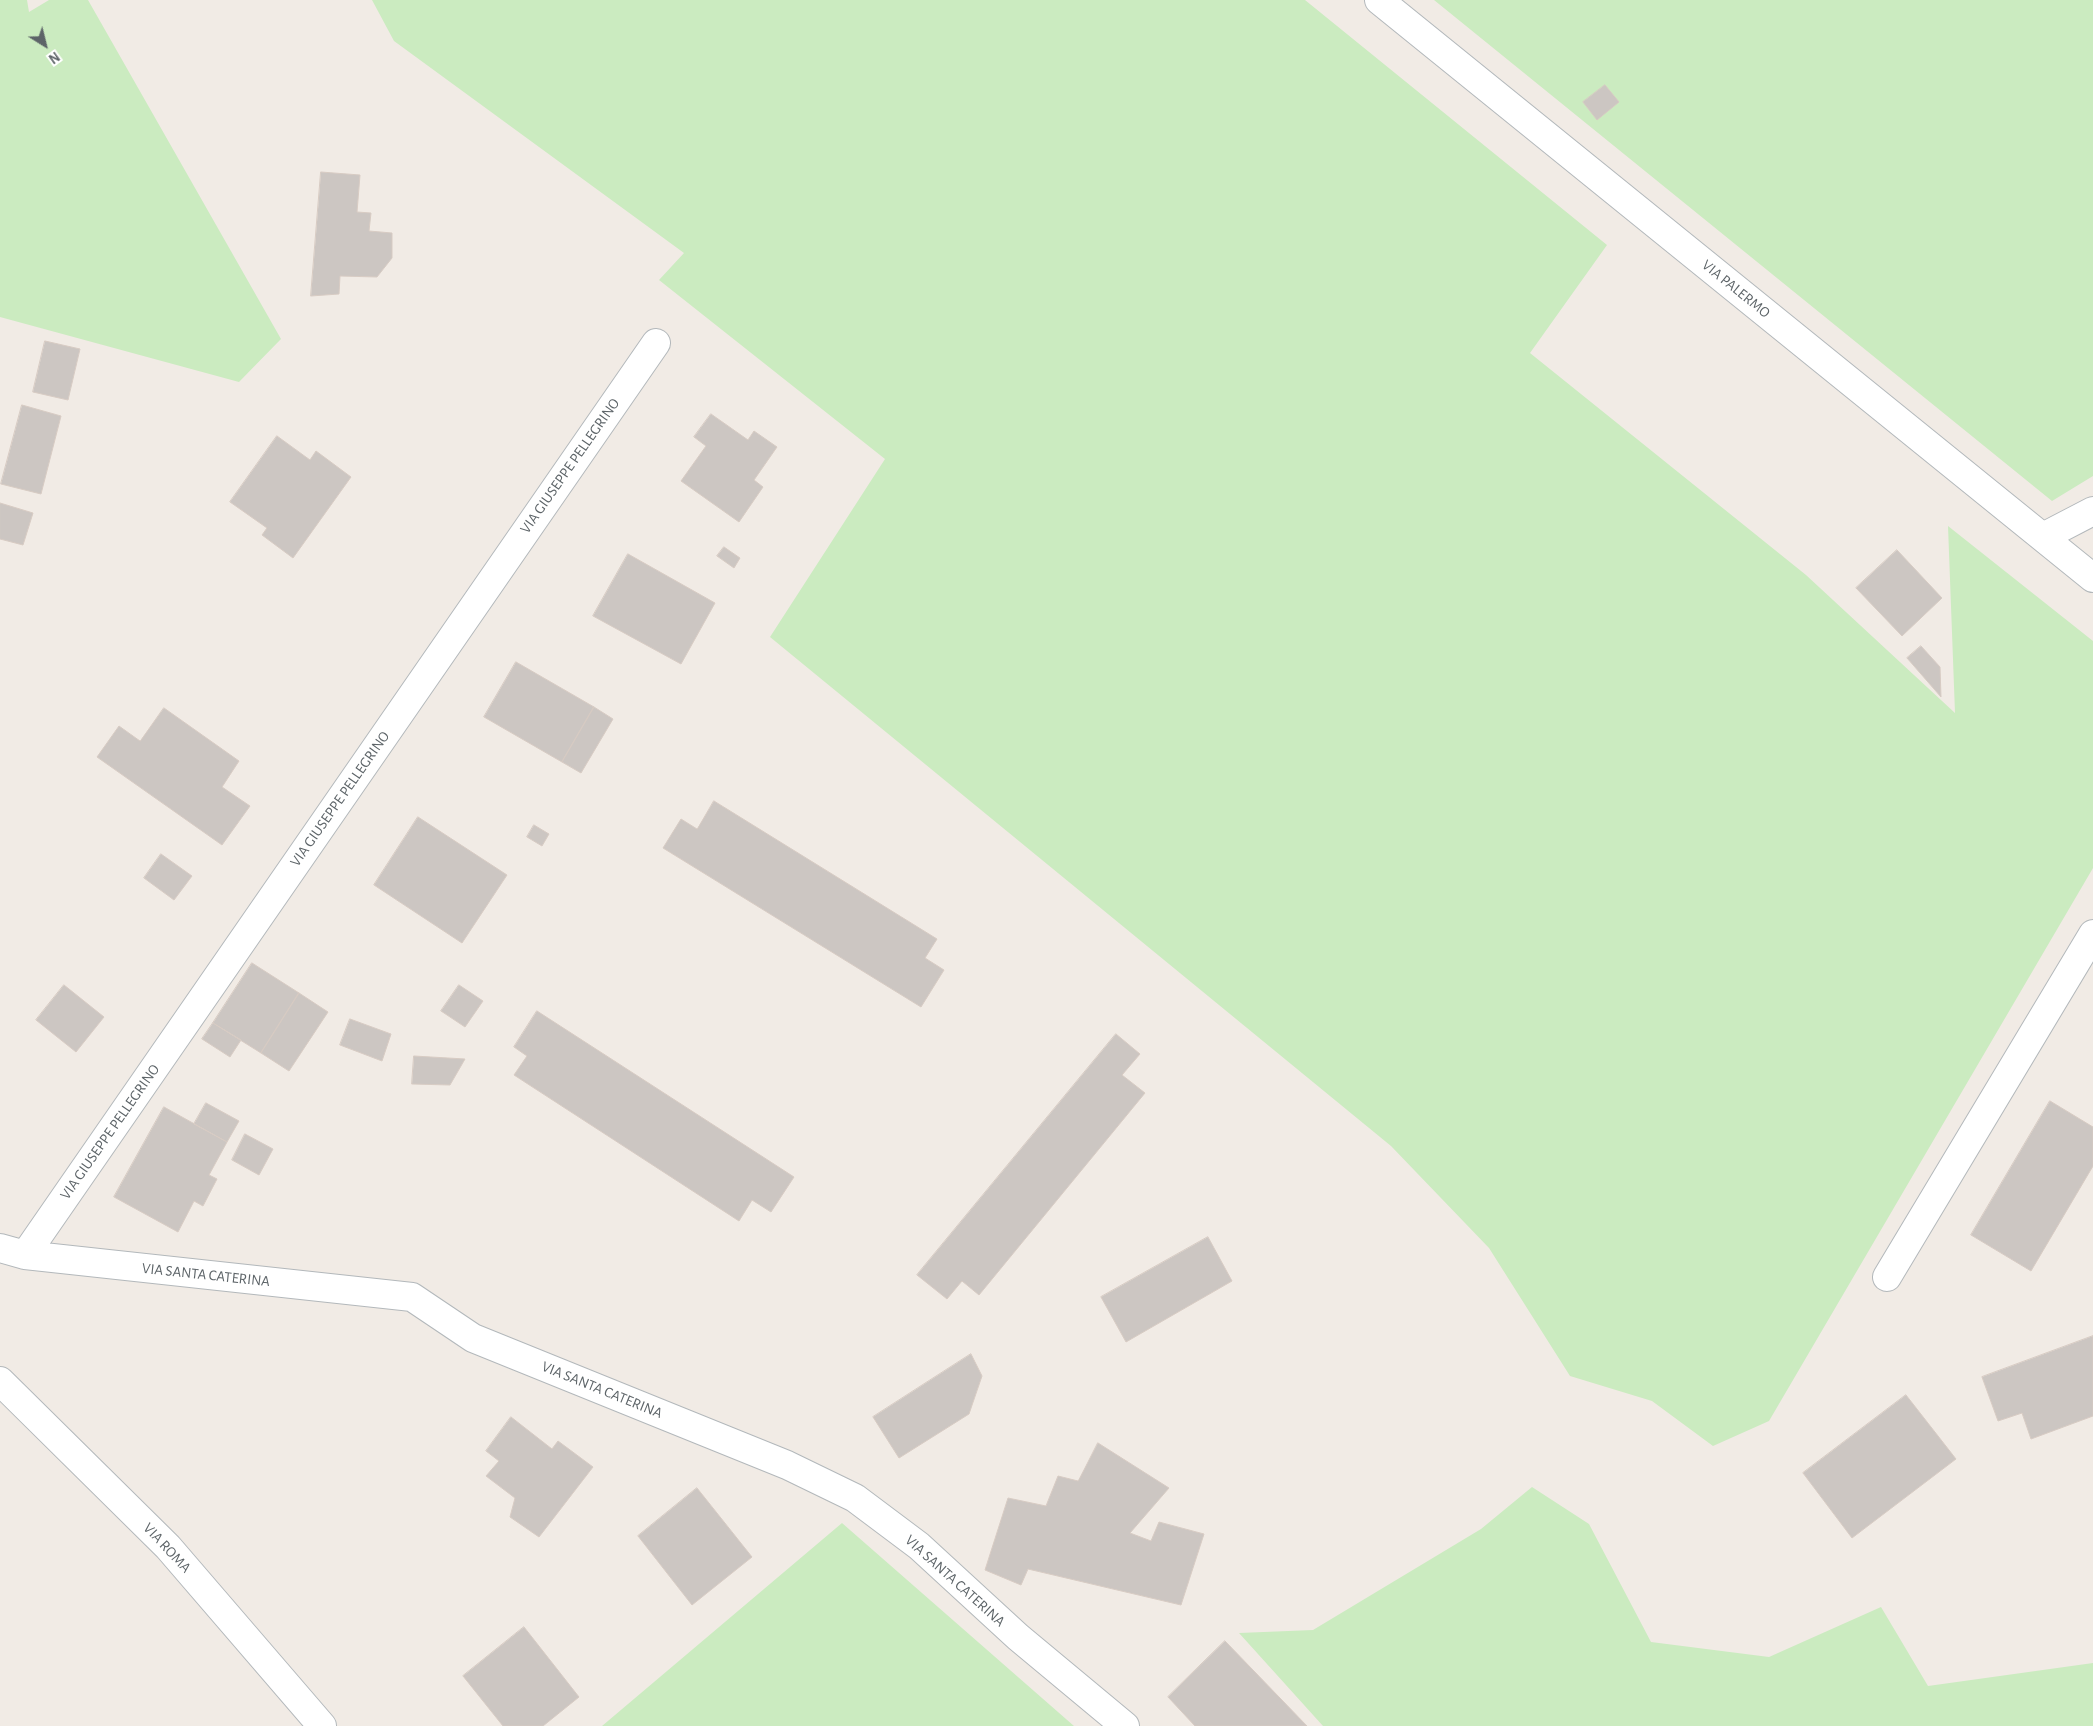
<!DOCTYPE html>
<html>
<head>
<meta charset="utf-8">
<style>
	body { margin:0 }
	#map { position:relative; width:2093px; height:1726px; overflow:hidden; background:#f1ebe5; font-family:"Alegreya Sans",sans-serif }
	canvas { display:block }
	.north { position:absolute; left:20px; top:20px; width:50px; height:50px; -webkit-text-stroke:4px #fff; paint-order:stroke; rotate:144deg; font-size:14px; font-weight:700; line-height:20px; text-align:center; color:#5d6468 }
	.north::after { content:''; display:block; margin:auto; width:18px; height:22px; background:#5d6468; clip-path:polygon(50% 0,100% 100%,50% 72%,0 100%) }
</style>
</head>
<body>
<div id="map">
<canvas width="2093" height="1726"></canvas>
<div class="north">N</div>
</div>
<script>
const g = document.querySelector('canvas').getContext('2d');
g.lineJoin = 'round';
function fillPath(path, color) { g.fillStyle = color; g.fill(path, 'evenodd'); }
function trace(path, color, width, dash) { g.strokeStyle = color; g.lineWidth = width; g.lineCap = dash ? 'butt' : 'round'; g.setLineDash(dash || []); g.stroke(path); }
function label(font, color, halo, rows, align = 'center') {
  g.font = font + ' "Alegreya Sans",sans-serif'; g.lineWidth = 4.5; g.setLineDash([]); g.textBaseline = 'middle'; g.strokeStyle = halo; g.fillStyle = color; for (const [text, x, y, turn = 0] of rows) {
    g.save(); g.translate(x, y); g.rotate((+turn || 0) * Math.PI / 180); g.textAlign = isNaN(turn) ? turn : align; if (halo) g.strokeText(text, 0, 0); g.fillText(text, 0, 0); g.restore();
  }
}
fillPath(new Path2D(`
	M0,0H27L29,12L49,0H88L281,339L239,382L0,317Z
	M372,0H1305L1607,245L1530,353L1806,575L1955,713L1948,526L2093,641V868L1769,1421L1713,1446L1652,1401L1570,1376L1489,1248L1391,1146L770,637L885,459L659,280L684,253L394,41Z
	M1434,0H2093V476L2052,501Z
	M1532,1487L1589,1524L1651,1642L1769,1657L1881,1607L1928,1686L2093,1663V1726H1323L1239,1633L1313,1630L1481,1529Z
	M842,1523L1074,1726H602Z`), '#cbebc0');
const building = new Path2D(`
	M1605,85L1619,102L1597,120L1583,102Z
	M321,172L360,175L357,212L371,213L369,231L392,233V258L377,277L340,276L339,294L311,296Z
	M45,341L80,349L68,400L33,392Z
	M22,405L61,416L41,494L1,484Z
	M711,414L748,440L754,431L777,447L754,480L763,487L739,522L681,481L706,446L694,437Z
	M277,436L310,460L316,451L351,477L293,558L262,535L267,528L230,502Z
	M0,503L33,513L23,545L0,539Z
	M724,547L740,558L734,568L717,556Z
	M1897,550L1942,598L1902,636L1856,588Z
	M628,554L715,603L681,664L593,616Z
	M1921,646L1940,667L1941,697L1907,658Z
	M516,662L594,707L562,762L484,717Z
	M594,707L613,719L581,773L562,762Z
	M164,708L239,761L222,787L250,806L222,845L97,757L119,726L140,741Z
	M714,801L937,939L925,958L944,970L921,1007L663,848L681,819L697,829Z
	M418,817L507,875L462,943L374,885Z
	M534,825L549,834L542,846L527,837Z
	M161,854L192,876L174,900L144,878Z
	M252,963L299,993L261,1053L213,1023Z
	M64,985L104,1017L76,1052L36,1020Z
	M459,985L483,1001L465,1027L441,1011Z
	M299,993L328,1012L289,1071L261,1053Z
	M537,1011L794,1177L771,1212L752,1200L739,1221L514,1075L527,1056L514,1047Z
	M350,1019L391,1034L382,1061L340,1045Z
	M213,1023L241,1040L230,1057L202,1039Z
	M1116,1034L1140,1054L1122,1075L1145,1093L979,1295L962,1281L947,1299L917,1275Z
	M414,1056L465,1059L450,1085L412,1084Z
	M2050,1101L2093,1127V1166L2031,1271L1971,1235Z
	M206,1103L239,1121L227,1142L194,1124Z
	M164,1107L227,1142L209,1175L217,1179L203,1206L194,1201L178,1232L114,1197Z
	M245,1134L273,1149L259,1175L232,1160Z
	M1208,1237L1232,1281L1126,1342L1101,1297Z
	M2093,1336V1416L2031,1439L2022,1413L1998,1421L1982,1377Z
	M971,1354L982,1376L969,1414L899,1458L873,1417Z
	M1906,1395L1956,1459L1852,1538L1803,1473Z
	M511,1417L552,1449L558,1441L593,1467L539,1537L510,1517L515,1498L486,1476L499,1461L486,1451Z
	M1098,1443L1169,1488L1130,1533L1151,1541L1159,1522L1204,1534L1181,1605L1028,1569L1021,1585L985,1570L1008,1498L1046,1506L1058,1476L1078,1481Z
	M697,1488L752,1557L692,1605L638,1536Z
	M524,1627L579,1697L543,1726H503L463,1676Z
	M1225,1641L1307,1726H1195L1168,1697Z`);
fillPath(building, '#ccc6c2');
trace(building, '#d7cbc3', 1);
const minor = new Path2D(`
	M1379,0L2093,578
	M2043,537L2093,511
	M0,1248L25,1255L412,1297L473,1338L787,1465L855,1498L919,1546L1018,1637L1125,1726
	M25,1255L656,343
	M1887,1277L2093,934
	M0,1381L168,1547L322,1726`);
trace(minor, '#b3b8bb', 30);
trace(minor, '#fff', 28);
label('15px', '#5d6468', '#fff', [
	["VIA PALERMO",1736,289,39],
	["VIA GIUSEPPE PELLEGRINO",570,466,-55],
	["VIA GIUSEPPE PELLEGRINO",340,799,-55],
	["VIA GIUSEPPE PELLEGRINO",110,1132,-55],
	["VIA SANTA CATERINA",206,1275,6],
	["VIA SANTA CATERINA",602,1390,22],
	["VIA ROMA",167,1548,47],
	["VIA SANTA CATERINA",955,1581,42]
]);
</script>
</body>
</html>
